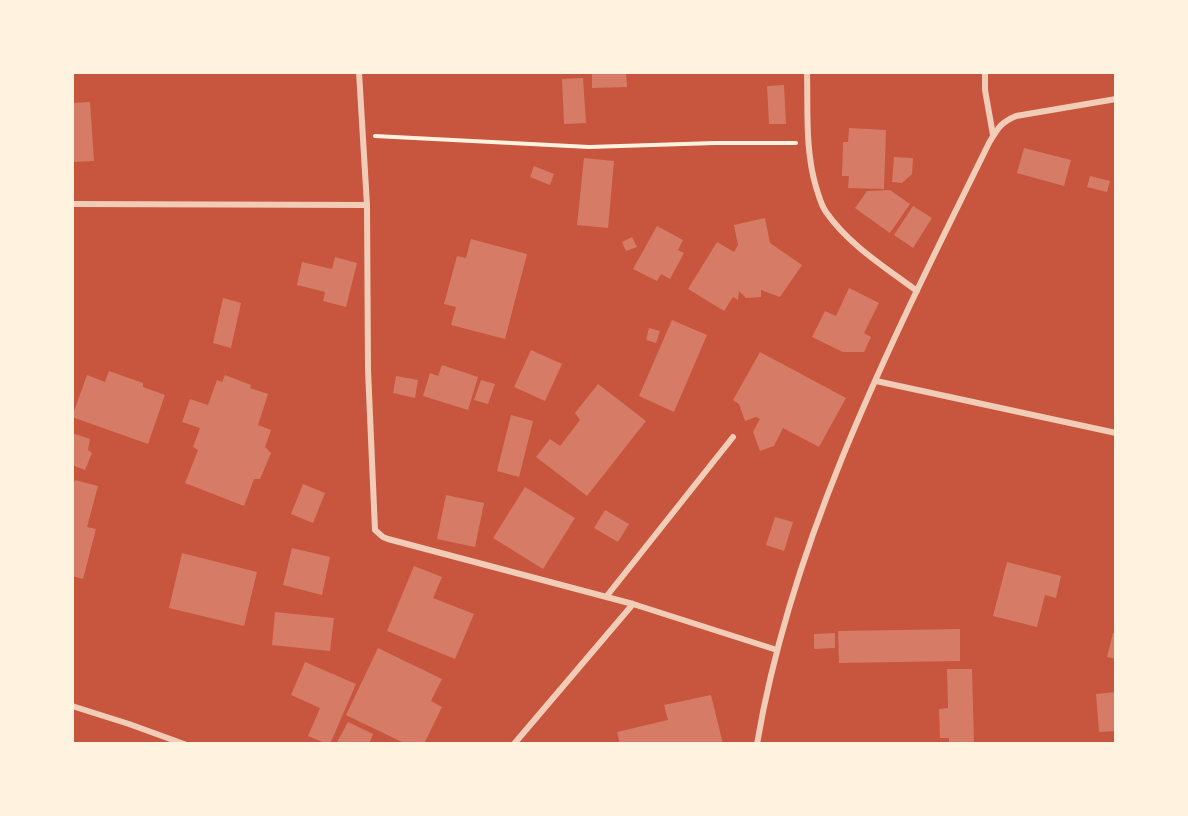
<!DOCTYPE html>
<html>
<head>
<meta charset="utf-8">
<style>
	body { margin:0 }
	#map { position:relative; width:1188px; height:816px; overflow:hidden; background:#c8553d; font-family:"Asap Condensed",sans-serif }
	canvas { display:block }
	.frame { position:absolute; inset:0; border:74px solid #fff3e0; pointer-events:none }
</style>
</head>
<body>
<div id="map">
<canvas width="1188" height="816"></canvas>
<div class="frame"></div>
</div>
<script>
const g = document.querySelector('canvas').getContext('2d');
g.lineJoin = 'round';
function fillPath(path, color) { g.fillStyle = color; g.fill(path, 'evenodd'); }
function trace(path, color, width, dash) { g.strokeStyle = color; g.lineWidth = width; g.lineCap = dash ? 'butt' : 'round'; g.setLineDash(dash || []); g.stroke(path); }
fillPath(new Path2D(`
	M592,72H626L627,87L592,88Z
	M583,78L586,123L564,124L562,79Z
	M784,85L786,124H769L767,86Z
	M90,102L94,161L72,162V103Z
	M849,128L886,130L884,189L848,188L849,176H842L843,142H848Z
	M1024,148L1071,160L1064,186L1017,173Z
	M894,157L913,158L912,174L902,183L892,182Z
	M584,158L614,161L608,228L577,225Z
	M534,166L554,174L550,185L530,177Z
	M1090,176L1110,181L1107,192L1087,187Z
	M890,190L910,204L890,233L855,208L867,191Z
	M913,206L932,218L913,248L894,235Z
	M765,218L770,243L802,265L780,297L761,290V297L746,298L739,291L738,300L733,297L724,311L688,289L717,242L734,252L738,245L734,225Z
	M657,226L683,240L678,250L684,253L670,279L661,274L657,281L633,269Z
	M632,237L637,247L626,251L622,242Z
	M471,239L527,254L505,339L451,325L456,307L444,304L457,256L466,258Z
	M335,257L357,263L346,307L323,301L325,292L297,285L302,262L332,269Z
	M849,288L879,303L864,333L871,337L864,352H843L812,337L825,311L836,316Z
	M223,298L241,303L231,348L213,343Z
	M672,320L707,335L674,412L639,396Z
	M649,328L660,331L656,343L646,340Z
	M531,350L562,364L545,401L514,387Z
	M760,352L846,398L819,447L783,428L774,446L760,451L753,432L760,419L756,417L745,421L739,404L733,400Z
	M442,365L478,377L468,410L423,396L430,373L438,376Z
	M109,371L143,383V387L165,395L148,444L72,417L87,375L105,382Z
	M225,375L251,385L250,388L268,394L258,425L271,430L265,447L271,453L260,479H254L244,506L185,483L198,450L193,447L200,428L182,422L190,399L208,405L217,380L222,382Z
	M396,376L418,380L415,398L393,393Z
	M481,380L495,384L488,404L474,400Z
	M598,384L646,421L587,496L536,457L550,439L560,446L580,420L575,413Z
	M511,415L533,421L519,477L497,471Z
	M72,433L90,439L88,450L92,453L85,470L72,465Z
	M75,480L98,486L87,527L96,529L83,579L72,576V487Z
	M303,484L325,493L313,523L291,514Z
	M525,487L575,518L543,569L493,538Z
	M446,495L484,503L475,547L437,539Z
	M605,510L629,524L618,542L594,528Z
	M775,517L793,522L784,551L766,545Z
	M292,548L330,557L322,595L283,585Z
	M182,553L257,572L244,626L169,608Z
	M1007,562L1061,576L1056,598L1045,595L1037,627L993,616Z
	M414,566L442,577L433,598L474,614L455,659L387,631Z
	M275,612L334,618L330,651L272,645Z
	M960,629V661L839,663L838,631Z
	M835,633V648L814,649V634Z
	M1113,633L1116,634V659L1107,657Z
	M378,648L442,679L431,701L442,707L424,744H406L346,715Z
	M305,662L356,684L330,744H327L308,736L320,708L291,695Z
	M947,669H972L974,744H949V738H940L939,709L948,708Z
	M1116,692V731L1099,732L1096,694Z
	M711,695L723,744H620L617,732L668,720L664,705Z
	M348,722L373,734L369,744H336Z`), '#d67c66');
trace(new Path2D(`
	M375,136L589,147L715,143H796`), '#fff3e0', 4);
trace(new Path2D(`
	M359,72L367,205L368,370L375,530L383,537L388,539L633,604L777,650
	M807,72C808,110 805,150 816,187C819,196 821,205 826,212C849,245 885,267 917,291
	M985,72V90L993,135
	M72,204L367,205
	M876,381L1116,433
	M606,597L733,437
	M72,706L129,724L184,744
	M514,744L633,604
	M757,744C793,531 895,335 989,143C998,128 1000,123 1016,116L1116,99`), '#f1ccb7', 6);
</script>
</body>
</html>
